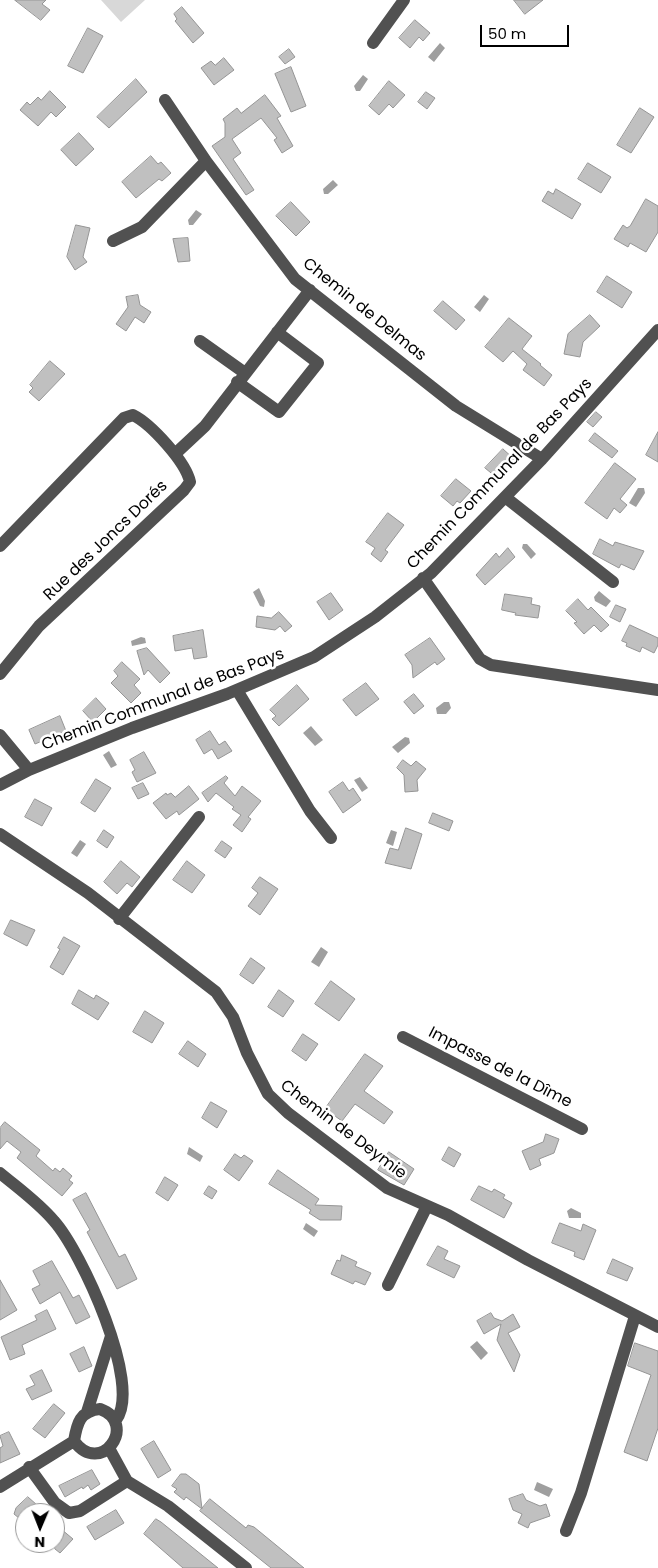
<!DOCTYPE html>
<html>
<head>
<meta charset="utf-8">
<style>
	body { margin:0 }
	#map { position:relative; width:658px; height:1568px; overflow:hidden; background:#fff; font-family:Poppins,sans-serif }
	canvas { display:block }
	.north { position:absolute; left:15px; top:1503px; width:50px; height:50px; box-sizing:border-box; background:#fff; border:1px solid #999; border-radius:50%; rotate:181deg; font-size:14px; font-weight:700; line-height:20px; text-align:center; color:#000 }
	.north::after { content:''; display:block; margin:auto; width:18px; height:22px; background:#000; clip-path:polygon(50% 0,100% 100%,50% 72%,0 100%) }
	.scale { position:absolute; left:480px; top:25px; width:89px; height:22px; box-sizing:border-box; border:2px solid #000; border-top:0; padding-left:6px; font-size:15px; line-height:18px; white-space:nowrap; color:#000; -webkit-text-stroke:4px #fff; paint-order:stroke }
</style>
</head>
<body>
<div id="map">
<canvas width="658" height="1568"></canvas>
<div class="north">N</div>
<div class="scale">50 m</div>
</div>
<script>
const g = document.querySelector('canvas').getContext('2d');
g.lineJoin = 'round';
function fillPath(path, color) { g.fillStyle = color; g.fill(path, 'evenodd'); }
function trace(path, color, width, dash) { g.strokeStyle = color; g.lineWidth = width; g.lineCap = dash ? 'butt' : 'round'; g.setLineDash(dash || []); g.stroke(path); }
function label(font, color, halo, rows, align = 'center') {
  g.font = font + ' Poppins,sans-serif'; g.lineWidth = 5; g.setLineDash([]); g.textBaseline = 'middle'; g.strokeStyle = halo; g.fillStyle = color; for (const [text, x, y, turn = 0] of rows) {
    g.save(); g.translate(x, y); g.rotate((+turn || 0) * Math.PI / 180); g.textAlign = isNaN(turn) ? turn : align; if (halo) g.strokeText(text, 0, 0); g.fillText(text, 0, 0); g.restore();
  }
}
fillPath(new Path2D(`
	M101,0H145L121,22Z`), '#d8d8d8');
fillPath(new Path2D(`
	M440,43L445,48L434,62L428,57Z
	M363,75L368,79L360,91H356L354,86Z
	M333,180L338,185L328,194H324L323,189Z
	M196,210L202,214L193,225H189L188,220Z
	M484,295L489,299L480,312L474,307Z
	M638,488H644L645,493L636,507L629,503Z
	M523,544H527L536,554L531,559L522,548Z
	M259,588L265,601L264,607L260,606L253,592Z
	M599,591L611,601L606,607L595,601L594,597Z
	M141,637L145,638L146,643L132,646L131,641Z
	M444,702H449L451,708L446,714H437L436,708Z
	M311,726L323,740L315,746L303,733Z
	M405,737L409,738L410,743L398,753L392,747Z
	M109,751L117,765L111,768L103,755Z
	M360,777L368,788L362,792L354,780Z
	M391,830L397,832L393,846L386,843Z
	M80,840L86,844L77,857L71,853Z
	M321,947L328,952L319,967L311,962Z
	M189,1147L203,1156L200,1162L187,1154Z
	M571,1208L581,1213V1218H569L567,1211Z
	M306,1223L318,1231L314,1237L303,1229Z
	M477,1341L488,1353L481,1360L470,1347Z
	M537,1482L553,1489L549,1497L534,1490Z`), '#9f9f9f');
const building = new Path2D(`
	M15,0H46L42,4L50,10L41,20Z
	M514,0H543L525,14Z
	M182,7L204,33L193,43L175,21L177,19L174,14Z
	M415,20L430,33L423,41L419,37L410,48L399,38Z
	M88,28L103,36L83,73L68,66Z
	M289,49L295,57L285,64L279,57Z
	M224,58L234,70L214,85L201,68L211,61L215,65Z
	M291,67L306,106L291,112L275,74Z
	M136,79L147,92L109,128L97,117Z
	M389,81L405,95L393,108L389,104L379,115L369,106Z
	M50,91L66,107L56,117L51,112L38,126L20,110L27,102L30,105L38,97L41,100Z
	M426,92L435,98L427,109L418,102Z
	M265,95L281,116L277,118L293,146L282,153L274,140L277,138L261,118L232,139L241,153L233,159L254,190L246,195L212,146L225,137V123L223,119L237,108L241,113Z
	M640,108L654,117L631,153L617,145Z
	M79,133L94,149L76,166L61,150Z
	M151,156L158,164L161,162L171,173L162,181L159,179L136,198L122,182Z
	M588,163L611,177L601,193L578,179Z
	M556,189L581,204L572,219L542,201L548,191L553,194Z
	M646,199L658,206V232L646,252L630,243L628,247L614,239L623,225L627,228L630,226Z
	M291,202L310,222L296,236L276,216Z
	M76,225L90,228L83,257L87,262L75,270L67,257Z
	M188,238L190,261L178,262L173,239Z
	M607,276L632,292L622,308L597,292Z
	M138,295L140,305L151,312L144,323L135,317L126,331L116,324L128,307L126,297Z
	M443,301L465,320L456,330L434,311Z
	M590,315L600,326L583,342L580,357L564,354L568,334Z
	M509,318L532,336L522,349L541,364L540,365L552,375L544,386L523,370L527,364L513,351L503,362L485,347Z
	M50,361L65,374L39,401L29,392L33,388L30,385Z
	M596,412L602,417L593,427L587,422Z
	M658,432V462L646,455Z
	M595,433L618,451L612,458L589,441Z
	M503,449L514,459L496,477L485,468Z
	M615,463L636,479L620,499L627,505L620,513L614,508L607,519L585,503Z
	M456,479L471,491L460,503L457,501L453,506L441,496Z
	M388,513L404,525L385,550L388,552L381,562L371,554L375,548L366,542Z
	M600,539L613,546L615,542L644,551L634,570L621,564L619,568L593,554Z
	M508,548L515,557L485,585L476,575L496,553L499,557Z
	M331,593L343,610L329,620L317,602Z
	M505,594L532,598L531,604L540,606L538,618L515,615L516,613L502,610Z
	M578,599L588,610L591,607L609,625L601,632L594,625L584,634L574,623L577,622L566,611Z
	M616,605L626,609L620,622L610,617Z
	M279,612L292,626L285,632L280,626L275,630L256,627L257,616L271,618Z
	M630,625L658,638V645L654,653L642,647L640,652L626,646L627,643L622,641Z
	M203,630L207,657L194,659L192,648L175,651L173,636Z
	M430,638L445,659L437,665L435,662L413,678L412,665L405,655Z
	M147,648L170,673L160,683L148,670L144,675L137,651Z
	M122,662L140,679L134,685L141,693L131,703L111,683L118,676L114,671Z
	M366,683L379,699L356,716L343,700Z
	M297,685L309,699L279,726L272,719L276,716L270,710Z
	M414,694L424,706L414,714L404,702Z
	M96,698L106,709L93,722L83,711Z
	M60,716L66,731L35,744L29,730Z
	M210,731L219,745L225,741L232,751L218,759L212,749L204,754L196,740Z
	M144,752L156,773L137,782L132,772L135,770L130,760Z
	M403,760L411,766L416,761L426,769L417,780L418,791L405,792L404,775L397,768Z
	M226,776L228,778L224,783L235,796L242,786L261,801L248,817L251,819L242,832L233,825L241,815L232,809L234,807L216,793L208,802L202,793Z
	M96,779L111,788L95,812L81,803Z
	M343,782L349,791L353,788L361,800L343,813L329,792Z
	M143,783L149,794L138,799L132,788Z
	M189,786L199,799L179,815L177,811L166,819L153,803L166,793L167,795L171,793L175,797Z
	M35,799L52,808L42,826L25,817Z
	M433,813L453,821L449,831L429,823Z
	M406,828L422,834L411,869L385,863L390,848L398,850Z
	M104,830L114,837L107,848L97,841Z
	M222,841L232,848L225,858L215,851Z
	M121,861L140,877L132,887L127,883L117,894L104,882Z
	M187,861L205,875L192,893L173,880Z
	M260,877L278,889L260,915L248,906L258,893L252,888Z
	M11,920L35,930L27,946L4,934Z
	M64,937L80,946L63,975L50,967L60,949L58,948Z
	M251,958L265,968L253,984L240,975Z
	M331,981L355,999L339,1021L315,1004Z
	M79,990L94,999L96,995L109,1003L98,1020L72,1004Z
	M279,990L294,1001L283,1017L268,1007Z
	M145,1011L164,1023L152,1043L133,1032Z
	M303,1034L318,1044L306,1061L292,1051Z
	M188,1041L206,1054L198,1067L179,1054Z
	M365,1054L383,1066L364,1091L393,1112L384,1124L355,1104L342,1121L325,1109Z
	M211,1102L227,1111L217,1128L202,1118Z
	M5,1122L40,1150L36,1156L53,1171L55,1168L60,1172L63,1168L72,1176L69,1180L73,1183L62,1196L17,1158L21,1152L7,1141L0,1149V1128Z
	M546,1134L559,1139L554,1153L539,1159L541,1165L530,1170L522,1151L543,1142Z
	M449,1147L461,1154L454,1167L442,1160Z
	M389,1152L414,1169L404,1185L378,1170Z
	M235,1154L241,1158L244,1155L253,1161L239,1181L224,1170Z
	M278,1170L319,1199L315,1205L342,1206L341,1220H320L309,1213L311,1210L269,1184Z
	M165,1177L178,1185L168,1201L156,1193Z
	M209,1186L217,1191L212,1199L204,1194Z
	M479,1186L492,1192L494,1189L505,1195L503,1198L512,1203L504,1218L471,1200Z
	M86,1193L119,1257L125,1254L137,1279L117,1289L87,1232L90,1230L73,1200Z
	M560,1223L581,1231L583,1224L596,1230L584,1260L574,1256L575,1252L552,1243Z
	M438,1246L448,1251L444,1259L460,1266L454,1278L427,1265Z
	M342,1255L357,1262L355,1266L371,1273L365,1285L355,1281L353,1284L331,1274L337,1260L340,1261Z
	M613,1259L633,1268L627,1281L607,1273Z
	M52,1261L73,1298L79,1295L90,1317L76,1324L60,1292L40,1304L32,1289L40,1285L33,1271Z
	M0,1280L17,1310L0,1320Z
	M47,1310L56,1329L22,1345L25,1354L10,1360L1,1337L37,1320L35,1316Z
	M491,1313L494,1318L502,1321L513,1314L520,1327L508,1333L520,1355L514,1372L497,1340L501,1324L484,1334L477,1321Z
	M635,1343L658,1351V1428L647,1461L624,1452L651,1375L628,1366Z
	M84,1347L92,1366L79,1372L70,1354Z
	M42,1370L52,1391L32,1400L26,1389L35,1385L30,1376Z
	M54,1404L65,1413L45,1438L33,1429Z
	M9,1432L20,1454L0,1463V1448L3,1446L0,1436Z
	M154,1441L171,1470L158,1478L141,1449Z
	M92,1470L100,1484L91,1490L88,1485L83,1489L82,1487L65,1497L59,1486Z
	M181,1474H186L199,1484L202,1509L186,1497L184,1500L174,1492L177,1489L172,1486Z
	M523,1494L526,1500L540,1506L546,1504L550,1516L530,1523L528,1528L518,1523L522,1514L513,1510L509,1499Z
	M28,1497L46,1513H25V1523L14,1514L16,1508Z
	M210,1499L246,1528L248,1525L254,1527L304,1568H271L200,1511Z
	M116,1510L124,1523L95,1540L87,1527Z
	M156,1519L161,1522L218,1568H183L144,1534Z
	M55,1524L73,1539L60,1553L55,1549Z`);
fillPath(building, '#c0c0c0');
trace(building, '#959595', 1);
trace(new Path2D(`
	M373,43L404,0
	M165,100L206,161L295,279L456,406L542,459
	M113,241L142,227L206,161
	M200,341L245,373
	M237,382L279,412L318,363L277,332
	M175,454L205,426L310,290
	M505,497L613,582
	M0,546L124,418L133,415C151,424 186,462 190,482L184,490L39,626L0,674
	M423,578L480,659L491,665L658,690
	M237,690L310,811L331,838
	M0,735L29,770
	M0,785L29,770L132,728L227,694L314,657L375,617L431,573L542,459L658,330
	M0,834L88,893L216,992L233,1017L247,1053L268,1094L288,1113L387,1188L448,1215L528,1260L658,1327
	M119,919L199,817
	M403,1037L582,1129
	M0,1173C18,1188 39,1203 54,1221C81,1251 143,1385 116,1420
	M388,1285L427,1206
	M100,1409C139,1423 101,1478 74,1441C77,1423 80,1411 100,1409Z
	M87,1412L111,1336
	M109,1448L127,1481L168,1506L246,1568
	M29,1467L55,1503L69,1513L80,1511L127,1481
	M0,1487L74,1441
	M566,1531L581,1493L635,1316`), '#515151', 12);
label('16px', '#000', '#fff', [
	["Chemin de Delmas",364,310,39],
	["Chemin Communal de Bas Pays",500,474,-46],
	["Rue des Joncs Dorés",106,541,-44],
	["Chemin Communal de Bas Pays",163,700,-21],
	["Impasse de la Dîme",500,1068,27],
	["Chemin de Deymie",343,1130,37]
]);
</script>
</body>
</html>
